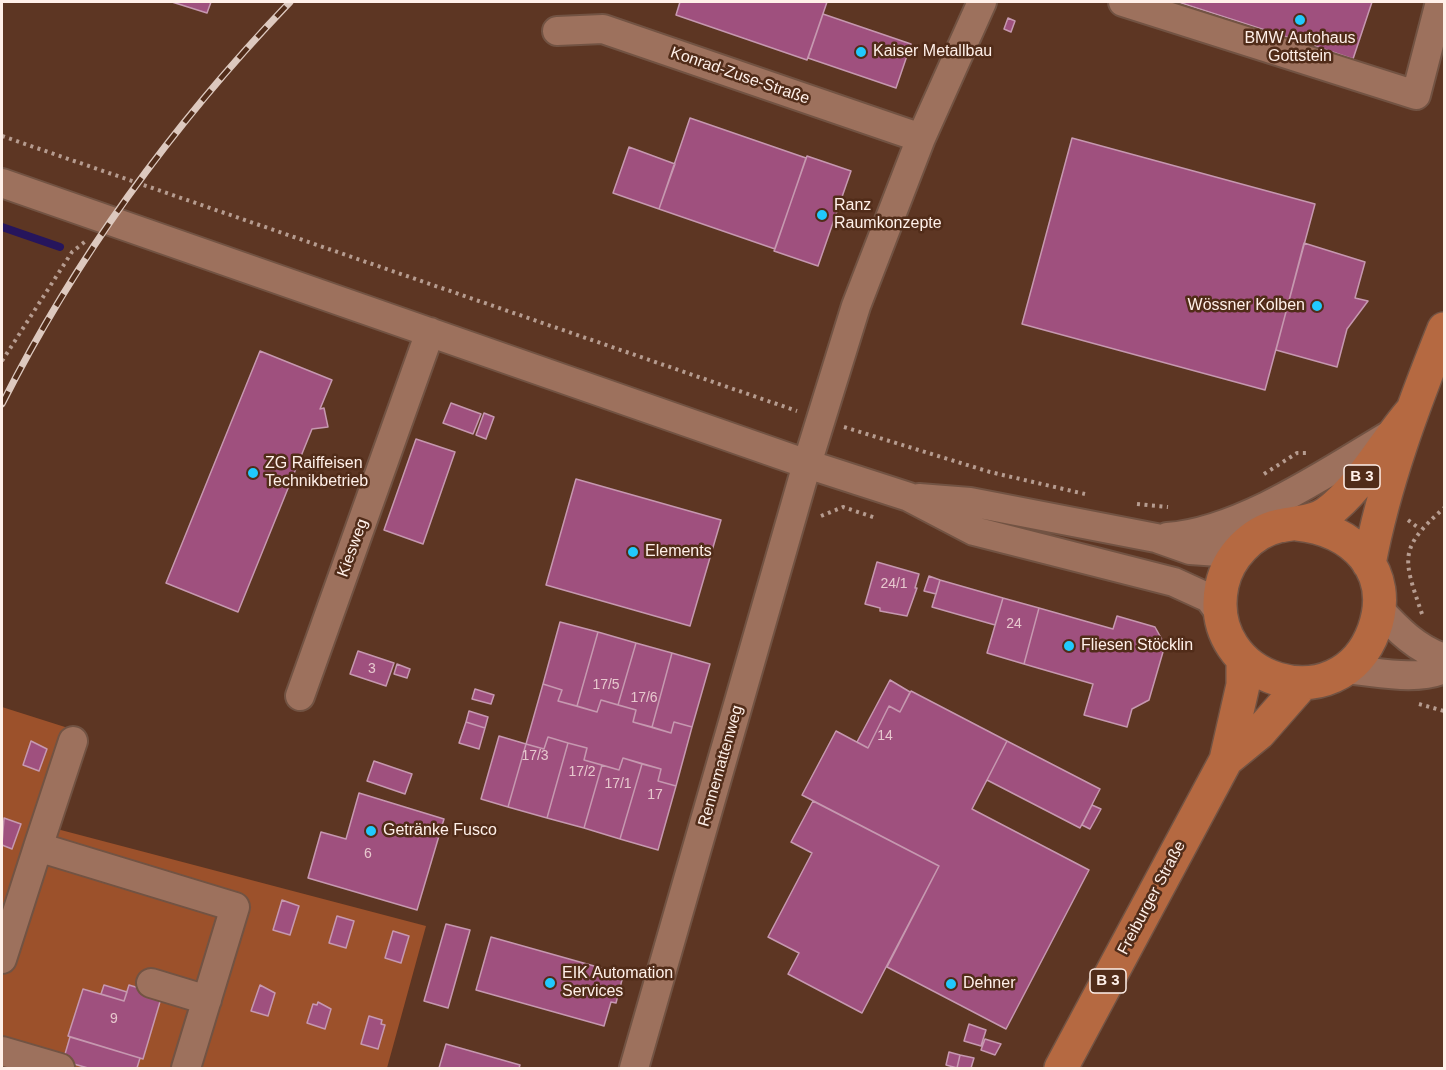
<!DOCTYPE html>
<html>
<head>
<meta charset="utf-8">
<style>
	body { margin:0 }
	#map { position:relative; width:1446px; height:1070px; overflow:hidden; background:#5d3623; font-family:Helvetica,sans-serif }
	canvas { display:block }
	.frame { position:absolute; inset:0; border:3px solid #fff0e9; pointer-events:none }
</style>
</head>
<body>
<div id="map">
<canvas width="1446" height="1070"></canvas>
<div class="frame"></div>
</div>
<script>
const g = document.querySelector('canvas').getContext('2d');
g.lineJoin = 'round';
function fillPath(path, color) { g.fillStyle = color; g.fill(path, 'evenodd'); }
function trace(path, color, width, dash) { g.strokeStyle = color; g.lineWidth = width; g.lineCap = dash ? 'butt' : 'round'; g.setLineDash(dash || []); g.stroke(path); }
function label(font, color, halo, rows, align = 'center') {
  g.font = font + ' Helvetica,sans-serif'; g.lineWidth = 5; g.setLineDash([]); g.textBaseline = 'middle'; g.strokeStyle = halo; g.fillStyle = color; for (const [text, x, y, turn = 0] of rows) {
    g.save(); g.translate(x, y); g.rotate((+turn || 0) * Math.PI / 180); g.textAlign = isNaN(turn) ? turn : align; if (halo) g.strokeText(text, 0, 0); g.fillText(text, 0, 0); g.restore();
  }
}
fillPath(new Path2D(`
	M2,707L87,734L57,829L426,926L387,1068H2Z`), '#9c512b');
trace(new Path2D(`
	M2,227L60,247`), '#26155c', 8);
const building = new Path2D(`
	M172,2H211L207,13Z
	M680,2H827L807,60L676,15Z
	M1178,2H1372L1353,59L1315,46L1316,43L1300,38L1299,41Z
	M823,14L911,44L896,88L808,58Z
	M1008,18L1015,21L1011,32L1004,29Z
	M690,118L806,158L775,249L659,209Z
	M1072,138L1315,204L1265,390L1022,324Z
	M629,147L675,164L659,209L613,193Z
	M807,156L851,171L818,266L774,251Z
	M1304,243L1365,262L1355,298L1368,301L1347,329L1337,367L1276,350Z
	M260,351L332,380L320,409L324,408L328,427L312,429L238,612L166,583Z
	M451,403L481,414L473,434L443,423Z
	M484,413L494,417L486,439L476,435Z
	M416,439L455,452L423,544L384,530Z
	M576,479L721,520L690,626L546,585Z
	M877,562L919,574L915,588H917L907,616L880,611V608L865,604Z
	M929,576L940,580L936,594L924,591Z
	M940,580L1003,598L995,625L932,607Z
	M1003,598L1039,608L1024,664L987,653Z
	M1039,608L1113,629L1117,616L1155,627L1165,645L1149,700L1132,709L1127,727L1084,715L1093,684L1024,664Z
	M560,622L598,632L577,706L558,701L562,690L543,684Z
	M598,632L636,643L618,705L601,700L597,712L577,706Z
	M636,643L672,653L652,727L633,722L636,710L618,705Z
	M358,651L394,663L386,686L350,674Z
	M672,653L710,664L692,727L674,722L671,733L652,727Z
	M397,664L410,669L407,678L394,674Z
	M890,680L910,692L900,712L889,706L868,748L857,742Z
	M543,684L562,690L558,701L597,712L601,700L636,710L633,722L671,733L674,722L692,727L676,786L658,781L661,769L623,758L619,770L584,760L587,748L568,743L548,737L544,749L526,744Z
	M475,689L494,695L491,704L472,699Z
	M911,691L1007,741L972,809L1089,870L1006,1029L887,967L939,866L802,795L836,731L868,748L889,706L900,712Z
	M469,711L488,717L485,728L466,722Z
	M466,722L485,728L479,749L459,743Z
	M499,736L526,744L508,807L481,799Z
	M548,737L568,743L547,818L508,807L526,744L544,749Z
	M31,741L47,749L39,771L23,765Z
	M1007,741L1100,789L1080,828L987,780Z
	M568,743L587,748L584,760L602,765L584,828L547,818Z
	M623,758L642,764L620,839L584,828L602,765L619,770Z
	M374,761L412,774L405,794L367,781Z
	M642,764L661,769L658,781L676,786L658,850L620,839Z
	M359,793L444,819L417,910L308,878L321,832L346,839Z
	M813,801L939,866L862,1013L788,974L799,953L768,937L812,853L791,842Z
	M1092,805L1101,809L1090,829L1082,825Z
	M4,818L21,824L12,849L2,845Z
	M282,900L299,906L290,935L273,930Z
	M337,916L354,921L346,948L329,943Z
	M446,924L470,930L448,1008L424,1001Z
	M393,931L409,936L401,963L385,958Z
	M491,937L619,973L623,976L616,1003L611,1002L604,1026L476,990Z
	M104,985L127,992L124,1001L101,994Z
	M129,985L162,995L143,1059L68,1036L83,989L124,1001Z
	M260,985L275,993L268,1016L251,1011Z
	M318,1002L331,1009L325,1029L307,1023L313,1004L317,1005Z
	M369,1016L382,1020L381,1024L385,1025L378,1049L361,1044Z
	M969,1024L986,1030L981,1046L964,1041Z
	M70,1037L140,1058L137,1068H88L63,1061Z
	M985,1039L1001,1044L995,1055L981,1050Z
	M446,1044L520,1065L519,1068H439Z
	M949,1052L960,1055L957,1068L946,1065Z
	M960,1055L974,1058L971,1068H957Z`);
fillPath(building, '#9f507e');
trace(building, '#c698b0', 1.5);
const minor = new Path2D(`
	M1123,2L1416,95L1440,2
	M557,31L603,29L921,138
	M2,183L807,464L909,497L974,531L1174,582L1209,598L1220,613
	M919,498L970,502L1156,538L1190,550L1219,552L1248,541
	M1167,537C1241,532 1329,471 1393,433
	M1378,608C1398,630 1417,649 1444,658
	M1343,669C1375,671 1414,682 1444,669
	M300,696L430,332
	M38,847L73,741
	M2,959L38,847L235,907L186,1068
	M151,983L207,1000
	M2,1051L60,1068
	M634,1068L807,464L856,306L921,138L982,2`);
const major = new Path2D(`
	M1297,524C1353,529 1395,571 1374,630C1340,724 1202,682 1222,585C1228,557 1252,532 1279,526C1294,523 1315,522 1327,513C1361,488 1384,443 1411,412
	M1369,564C1384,483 1414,404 1444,329
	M1226,760L1259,733L1302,684
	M1061,1068L1226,760L1243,685V659`);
trace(minor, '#725343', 32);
trace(major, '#725343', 36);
trace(new Path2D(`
	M2,136L797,411
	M2,361L72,252L87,240
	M844,427L990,472L1085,494
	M1264,474L1297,453H1310
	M1137,504L1168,507
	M821,516L843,507L876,518
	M1408,520L1420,529
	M1422,614C1403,558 1398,549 1444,508
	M1419,704L1444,711`), '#b69c90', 4, [3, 4.5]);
trace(minor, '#9d715d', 28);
trace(major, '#b56941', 33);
const rail = new Path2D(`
	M2,404C76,257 176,121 290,2`);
trace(rail, '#ddc9bf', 7);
trace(rail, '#512c19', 4.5, [14]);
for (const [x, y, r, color] of [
	[1300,20,6,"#21c9fd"],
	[861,52,6,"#21c9fd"],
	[822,215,6,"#21c9fd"],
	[1317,306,6,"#21c9fd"],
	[253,473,6,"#21c9fd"],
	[633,552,6,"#21c9fd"],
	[1069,646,6,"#21c9fd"],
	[371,831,6,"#21c9fd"],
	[550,983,6,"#21c9fd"],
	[951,984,6,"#21c9fd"]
]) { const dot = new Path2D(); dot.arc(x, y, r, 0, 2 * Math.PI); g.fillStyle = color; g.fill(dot); trace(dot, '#512c19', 2); }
label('14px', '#e7c8ce', null, [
	["24/1",894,584],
	["24",1014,624],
	["3",372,669],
	["17/5",606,685],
	["17/6",644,698],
	["14",885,736],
	["17/3",535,756],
	["17/2",582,772],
	["17/1",618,784],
	["17",655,795],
	["6",368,854],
	["9",114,1019]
]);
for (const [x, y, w] of [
	[1362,477,36],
	[1108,981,36]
]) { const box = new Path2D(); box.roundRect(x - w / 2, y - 12, w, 24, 4.5); g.fillStyle = '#512c19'; g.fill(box); trace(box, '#fff0e9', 1.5); }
label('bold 15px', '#fff0e9', null, [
	["B 3",1362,477],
	["B 3",1108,981]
]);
label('16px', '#fff0e9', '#512c19', [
	["BMW Autohaus",1300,39,"center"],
	["Gottstein",1300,57,"center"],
	["Kaiser Metallbau",873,52],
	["Ranz",834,206],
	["Raumkonzepte",834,224],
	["Wössner Kolben",1305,306,"right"],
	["ZG Raiffeisen",265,464],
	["Technikbetrieb",265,482],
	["Elements",645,552],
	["Fliesen Stöcklin",1081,646],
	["Getränke Fusco",383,831],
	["EIK Automation",562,974],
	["Services",562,992],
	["Dehner",963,984]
], 'left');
label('16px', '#fff0e9', '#512c19', [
	["Konrad-Zuse-Straße",740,76,19],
	["Kiesweg",353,548,-70],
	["Rennemattenweg",721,766,-74],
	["Freiburger Straße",1152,898,-62]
]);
</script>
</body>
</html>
